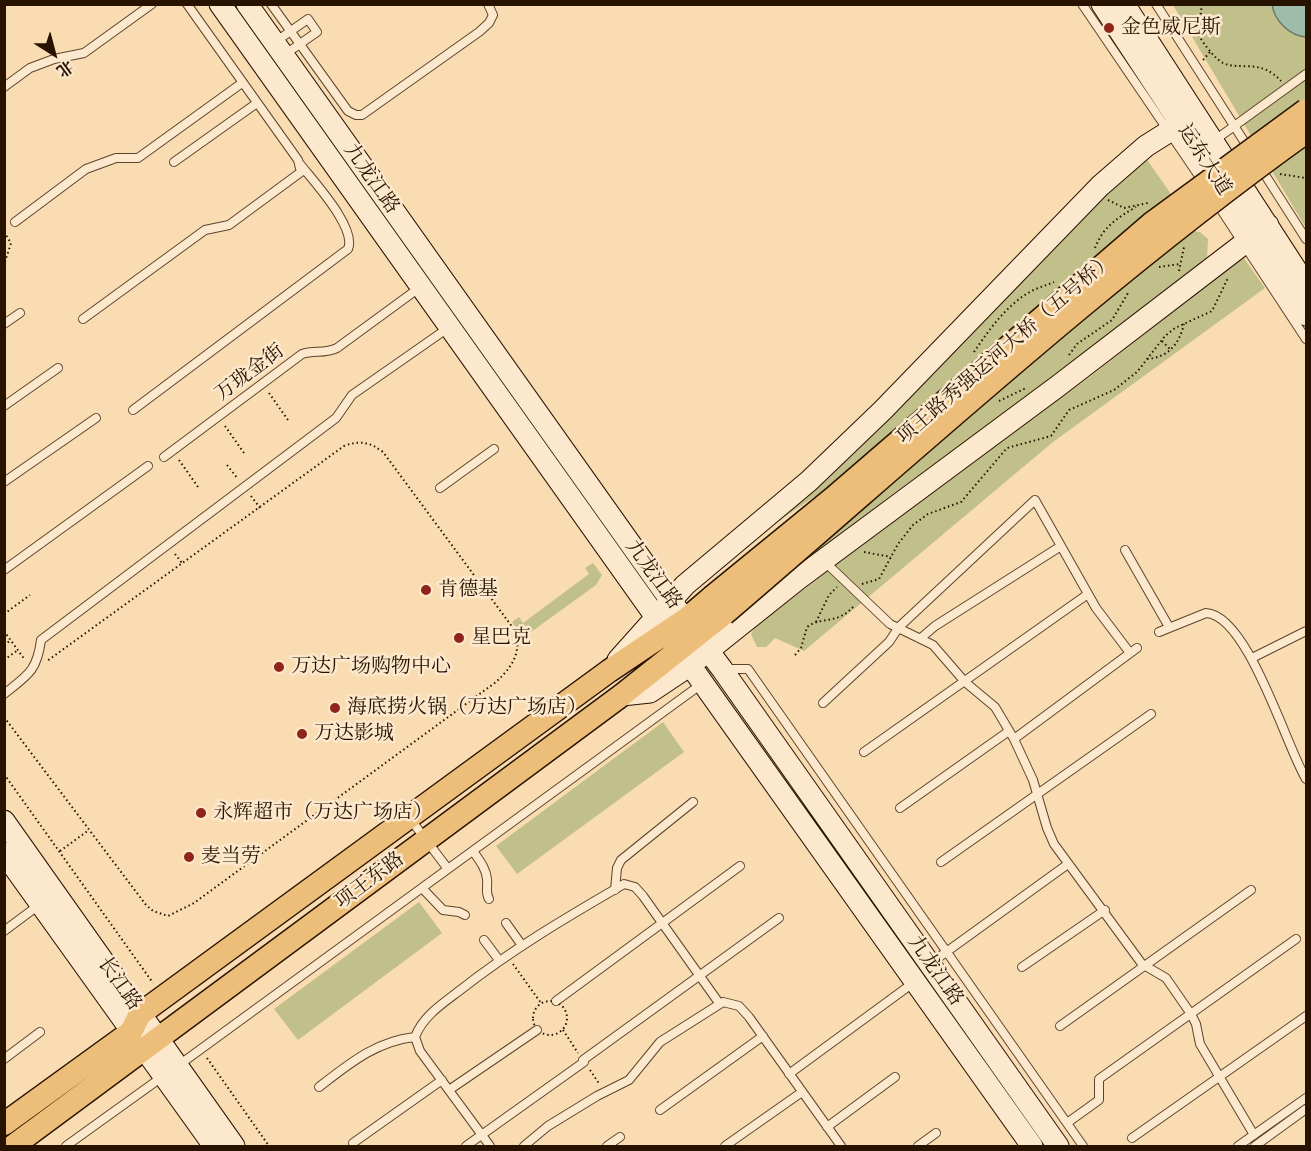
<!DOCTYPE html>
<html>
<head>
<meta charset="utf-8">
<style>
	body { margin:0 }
	#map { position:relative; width:1311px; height:1151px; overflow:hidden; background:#fadcb2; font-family:"IM FELL French Canon","Noto Serif SC",serif }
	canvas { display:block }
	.frame { position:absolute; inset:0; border:6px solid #281300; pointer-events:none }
	.north { position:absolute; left:24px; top:24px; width:60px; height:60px; -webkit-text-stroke:4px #fce8cd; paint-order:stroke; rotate:144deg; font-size:16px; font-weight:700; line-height:24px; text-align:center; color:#281300 }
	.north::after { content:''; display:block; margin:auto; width:21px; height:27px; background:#281300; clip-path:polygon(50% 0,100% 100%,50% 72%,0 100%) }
</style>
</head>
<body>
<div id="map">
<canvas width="1311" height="1151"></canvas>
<div class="frame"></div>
<div class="north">北</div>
</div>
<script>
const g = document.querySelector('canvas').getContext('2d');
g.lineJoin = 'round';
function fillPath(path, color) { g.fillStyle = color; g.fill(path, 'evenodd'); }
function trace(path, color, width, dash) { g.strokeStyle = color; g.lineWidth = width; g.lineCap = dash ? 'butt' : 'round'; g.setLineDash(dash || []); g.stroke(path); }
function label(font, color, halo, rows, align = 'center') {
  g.font = font + ' "IM FELL French Canon","Noto Serif SC",serif'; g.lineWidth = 5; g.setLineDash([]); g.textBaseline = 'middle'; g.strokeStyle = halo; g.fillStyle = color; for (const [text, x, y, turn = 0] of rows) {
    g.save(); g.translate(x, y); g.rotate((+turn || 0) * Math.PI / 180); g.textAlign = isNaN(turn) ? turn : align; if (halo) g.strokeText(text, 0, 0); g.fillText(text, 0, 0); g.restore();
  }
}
fillPath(new Path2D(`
	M1173,5H1306V228Z
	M1143,159L1148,161L1171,194L832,485L768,528Z
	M1186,230L1200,232L1208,239L1207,257L1194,269L1081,358L890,496L743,617L734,614Z
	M1243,257L1265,288L1053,442L804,651L775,638L766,647H757L751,634L755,627L950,477L1091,376Z
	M593,563L602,575L596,585L531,632H519L512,622L519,617L523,623L589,574L585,568Z
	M663,722L684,752L517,874L496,846Z
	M419,902L442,933L298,1040L274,1009Z`), '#c1bf8a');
const water = new Path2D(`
	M1272,4L1306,5V37C1290,36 1274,21 1272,4Z`);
fillPath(water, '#9ebcaa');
trace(water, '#6f7866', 1.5);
const lane = new Path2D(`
	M271,4L348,111L356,115H362L479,32L489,23L493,15L488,4
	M1082,4L1203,182
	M1156,4L1249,149
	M275,42L308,19L317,32L284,55
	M4,87L30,68L54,59L84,53L152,4
	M1215,140L1306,74
	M174,162L257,103
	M1260,167L1306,239
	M1216,202L1306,339
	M15,222L86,169L116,158H138L242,83
	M83,319L205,230L229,225L301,172L298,160L187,4
	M4,324L20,313
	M4,406L58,368
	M133,410L348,249C357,228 314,182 300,164
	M164,457L302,354C314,350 325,354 337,348L419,288
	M4,482L96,418
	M440,488L494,449
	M1125,550L1169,627
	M824,561L890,624L933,645L965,682L995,707L1014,739L1033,780L1047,828L1054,844L1142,964L1166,978L1191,1014L1196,1024L1200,1044L1254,1135
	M4,570L148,466
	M1159,632L1206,613C1248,615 1286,746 1306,779
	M921,638L935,626L1061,546
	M1252,658L1306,631
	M725,669H748L1083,1146
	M4,694C28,675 37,671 41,640L336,418L352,395L448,328
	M823,703L889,642L899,627L1035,500L1096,608L1130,653
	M1014,739L1137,648
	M864,752L1088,594
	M900,808L1009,731
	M411,820L448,869
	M473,851C479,860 486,868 487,879C488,887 485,892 489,899
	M941,862L1151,714
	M422,888L443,910L459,912L465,915
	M615,890L617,868L621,860L693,802
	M506,923L521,944
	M4,931L39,905
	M484,940L499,960
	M931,963L1068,864
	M1022,967L1105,910
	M556,1001L740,866
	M1060,1026L1251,890
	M4,1059L40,1032
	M583,1060L779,918
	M179,1065L703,683
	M789,1074L913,983
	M319,1087C349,1064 376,1041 415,1037
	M449,1090L537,1030
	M660,1110L763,1036
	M1067,1123L1099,1100V1079L1296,939
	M827,1127L895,1077
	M1132,1138L1306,1016
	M353,1143L442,1080
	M66,1146L162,1077
	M466,1146L584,1062
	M490,1146L420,1051L415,1037C423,1016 442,1004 459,991C511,950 567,917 624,884L635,887L643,896L719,1003
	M524,1146L548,1126L597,1096L629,1080L660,1042L723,1002L739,1006L749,1017L841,1146
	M607,1146L620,1137
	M725,1146L802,1092
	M918,1146L936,1133
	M1238,1146L1306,1098
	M1255,1146L1306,1109`);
const secondary = new Path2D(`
	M220,4L1032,1146
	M247,4L671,601L722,669L1058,1146
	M1102,4L1306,315
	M1124,4L1306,285
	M618,660L685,585L809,481L883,410L1100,186L1146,146L1181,124
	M622,695L650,692L689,666L798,579L1058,386L1268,225
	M4,821L234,1146
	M4,853L214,1146`);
const primary = new Path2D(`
	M4,1124L131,1032L140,1014L609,671L685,620L712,597
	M13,1146L622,695L724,614`);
trace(lane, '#5c452c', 10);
trace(secondary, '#281300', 23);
trace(primary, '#281300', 25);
trace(new Path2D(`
	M1202,4L1198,34C1203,43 1214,58 1223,63C1241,71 1260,58 1281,81
	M1203,60L1211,51
	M1280,174L1306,178
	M1108,200L1124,208L1148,203
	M4,232L11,243L4,265
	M1095,248C1103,227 1117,218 1136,207
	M1159,267L1180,264
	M1179,271L1184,247
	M1162,341L1171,350
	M974,352C989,330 1005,307 1028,293C1036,288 1045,286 1054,282
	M1069,355L1077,344L1112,320L1128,293
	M1147,359C1169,357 1179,344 1184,324
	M269,393L288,420
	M999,401L1026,388
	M225,426L244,453
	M179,460L198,487
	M227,465L238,479
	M251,496L260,508
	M864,552L891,557
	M175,554L182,563
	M862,584L879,579L898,544L913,525L928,514L961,502L1007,448L1051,436L1069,410L1114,390L1137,372L1165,336L1175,328L1212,311L1228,278
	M4,614L30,595
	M816,622L829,595L837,587
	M4,631L25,660
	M4,645L11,640
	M795,655L801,648L807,627C824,615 836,626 855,605
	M4,660L18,650
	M4,717L146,905L153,911L168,916L194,903L496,682C512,667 521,654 516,632L383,452C370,442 359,440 344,446L47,661
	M4,774L153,983
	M60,851L89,830
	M513,964L541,1003
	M533 1018a17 17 0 1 1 34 0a17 17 0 1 1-34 0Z
	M563,1030L578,1053
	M207,1058L269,1146
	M590,1070L600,1085`), '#281300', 2, [1.5, 3]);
trace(lane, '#fce8cd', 8);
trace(secondary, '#fce8cd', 21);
trace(primary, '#edbe79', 22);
const primaryBridge = new Path2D(`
	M712,597L832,499L1152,223L1306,110
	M724,614C916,450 1101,279 1306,132`);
trace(primaryBridge, '#281300', 25, []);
trace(primaryBridge, '#edbe79', 22);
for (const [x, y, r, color] of [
	[1109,28,6,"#8f2418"],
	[426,590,6,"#8f2418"],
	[459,638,6,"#8f2418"],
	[279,667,6,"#8f2418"],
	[335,708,6,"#8f2418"],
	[302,734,6,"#8f2418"],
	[201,813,6,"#8f2418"],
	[189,857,6,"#8f2418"]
]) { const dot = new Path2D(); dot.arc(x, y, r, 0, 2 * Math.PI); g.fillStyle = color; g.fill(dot); trace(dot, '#fce8cd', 2); }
label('20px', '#281300', '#fce8cd', [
	["金色威尼斯",1121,28],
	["肯德基",438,590],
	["星巴克",471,638],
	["万达广场购物中心",291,667],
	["海底捞火锅（万达广场店）",347,708],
	["万达影城",314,734],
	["永辉超市（万达广场店）",213,813],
	["麦当劳",201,857]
], 'left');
label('20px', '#281300', '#fce8cd', [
	["运东大道",1204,160,57],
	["九龙江路",371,179,55],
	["项王路秀强运河大桥（五号桥）",1006,349,-41],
	["万珑金街",250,373,-37],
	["九龙江路",653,575,54],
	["项王东路",370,881,-37],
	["九龙江路",935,971,55],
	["长江路",119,984,55]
]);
</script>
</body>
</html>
